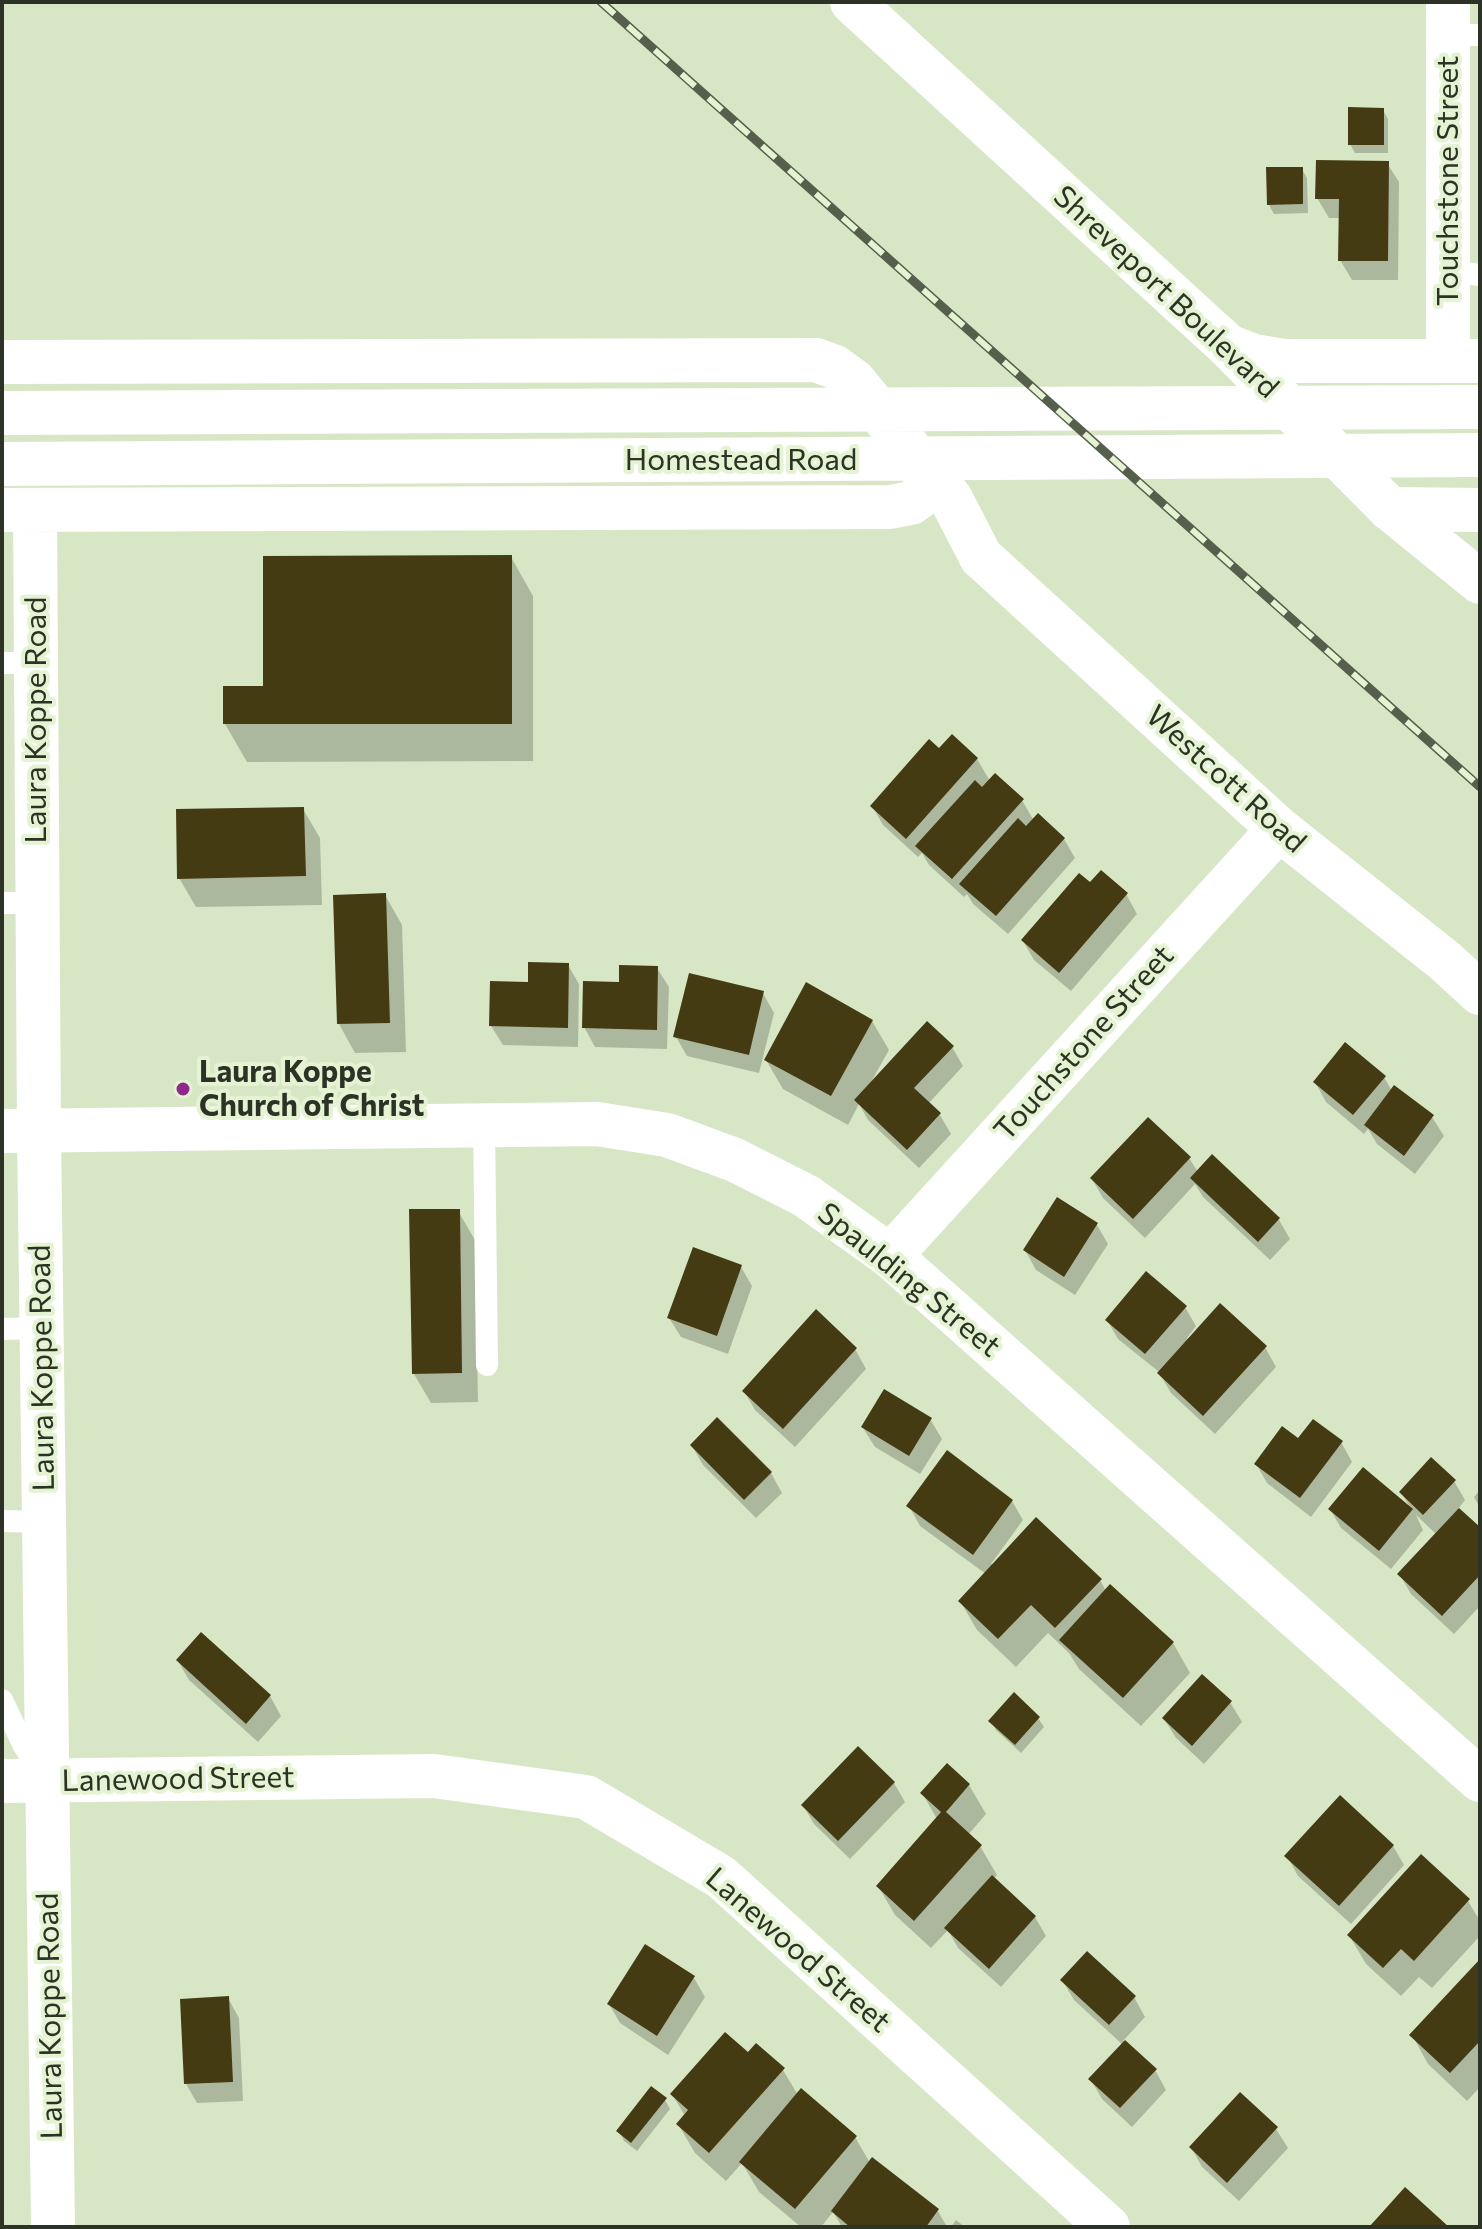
<!DOCTYPE html>
<html>
<head>
<meta charset="utf-8">
<style>
	body { margin:0 }
	#map { position:relative; width:1482px; height:2229px; overflow:hidden; background:#d7e7c5; font-family:Commissioner,sans-serif }
	canvas { display:block }
	.frame { position:absolute; inset:0; border:4px solid #2c3225; pointer-events:none }
</style>
</head>
<body>
<div id="map">
<canvas width="1482" height="2229"></canvas>
<div class="frame"></div>
</div>
<script>
const g = document.querySelector('canvas').getContext('2d');
g.lineJoin = 'round';
function fillPath(path, color) { g.fillStyle = color; g.fill(path, 'evenodd'); }
function trace(path, color, width, dash) { g.strokeStyle = color; g.lineWidth = width; g.lineCap = dash ? 'butt' : 'round'; g.setLineDash(dash || []); g.stroke(path); }
function label(font, color, halo, rows, align = 'center') {
  g.font = font + ' Commissioner,sans-serif'; g.lineWidth = 8; g.setLineDash([]); g.textBaseline = 'middle'; g.strokeStyle = halo; g.fillStyle = color; for (const [text, x, y, turn = 0] of rows) {
    g.save(); g.translate(x, y); g.rotate((+turn || 0) * Math.PI / 180); g.textAlign = isNaN(turn) ? turn : align; if (halo) g.strokeText(text, 0, 0); g.fillText(text, 0, 0); g.restore();
  }
}
fillPath(new Path2D(`
	M1383,110L1388,119V153H1355L1350,144Z
	M1387,163L1399,182L1398,280H1352L1340,260L1341,218H1329L1317,198Z
	M1302,169L1307,178L1308,213L1274,214L1269,205Z
	M511,557L533,596V761L247,762L225,724L265,688Z
	M939,751L977,759L990,781L1022,800L1034,821L1064,839L1075,858L1008,934L973,904L967,894L964,897L929,865L922,853L918,857L883,825L872,806Z
	M303,809L320,838L322,905L196,907L179,878Z
	M1091,885L1126,894L1137,914L1071,991L1034,960L1023,941Z
	M385,895L402,925L406,1052L355,1053L339,1024Z
	M568,965L579,984L578,1047L503,1045L491,1026Z
	M657,968L669,987L667,1049L595,1047L584,1027L621,984Z
	M763,993L774,1013L759,1073L687,1056L676,1037Z
	M872,1021L889,1050L871,1082L952,1047L963,1066L928,1104L940,1115L951,1134L919,1168L868,1120L859,1104L848,1125L783,1089L766,1060Z
	M1384,1077L1392,1091L1432,1117L1444,1136L1415,1174L1377,1144L1368,1129L1364,1134L1326,1102L1315,1082Z
	M1212,1157L1279,1220L1290,1239L1270,1260L1203,1197L1195,1184L1145,1238L1103,1198L1092,1179L1189,1158L1198,1172Z
	M458,1211L475,1240L478,1402L431,1403L414,1374Z
	M1097,1225L1108,1244L1075,1295L1036,1270L1025,1250Z
	M741,1267L752,1286L728,1354L681,1337L669,1318Z
	M1185,1307L1196,1326L1187,1338L1190,1340L1265,1347L1276,1367L1215,1434L1171,1393L1158,1371L1118,1339L1107,1320Z
	M855,1349L866,1369L795,1447L755,1410L744,1391Z
	M930,1419L942,1439L920,1474L875,1447L863,1428Z
	M1298,1441L1341,1442L1352,1462L1311,1517L1267,1483L1256,1464Z
	M692,1446L771,1473L782,1493L756,1518L703,1465Z
	M1454,1481L1465,1500L1458,1509L1480,1530V1606L1454,1634L1411,1594L1400,1575L1437,1535L1416,1515L1423,1530L1391,1569L1341,1528L1330,1509H1411L1401,1492Z
	M1480,1490V1508L1474,1497Z
	M1012,1501L1023,1520L991,1564L1100,1580L1106,1591L1173,1643L1190,1673L1141,1726L1079,1669L1069,1653L1048,1633L1016,1667L977,1630L960,1601L986,1574L920,1526L909,1506Z
	M178,1661L270,1696L281,1716L258,1742L189,1680Z
	M1230,1702L1242,1722L1204,1764L1176,1738L1164,1719Z
	M1038,1718L1044,1727L1021,1753L996,1730L991,1721Z
	M894,1783L905,1802L850,1859L814,1824L803,1805Z
	M969,1785L986,1814L968,1835L980,1846L997,1875L993,1879L1035,1917L1046,1936L1001,1987L958,1948L948,1930L931,1948L895,1915L878,1886L937,1819L922,1793Z
	M1393,1846L1404,1865L1351,1924L1298,1876L1287,1856Z
	M1468,1901L1480,1921V1936L1432,1988L1419,1977L1401,1996L1366,1964L1349,1935Z
	M1480,1962V2087L1467,2101L1428,2064L1412,2035Z
	M694,1978L705,1997L668,2055L620,2023L609,2004Z
	M1062,1980L1134,1997L1145,2017L1123,2041L1155,2070L1166,2090L1132,2127L1102,2099L1091,2080L1123,2045L1074,2000Z
	M228,1998L239,2018L243,2101L197,2103L186,2084Z
	M748,2055L783,2070L798,2095L855,2137L870,2163L938,2211L947,2227H842L833,2212L821,2227H801L759,2192L742,2163L726,2181L695,2153L678,2124L685,2116L672,2094Z
	M665,2100L670,2109L637,2151L624,2141L619,2131Z
	M1276,2129L1288,2148L1239,2201L1202,2167L1191,2147Z
	M956,2220L965,2227H951Z`), '#0003');
fillPath(new Path2D(`
	M1348,107L1384,108V145H1348Z
	M1316,160L1389,161L1388,261H1338L1339,199H1315Z
	M1266,167H1303V204L1267,205Z
	M512,555V724H223V686H263V556Z
	M952,734L978,758L906,839L870,806L929,739L939,748Z
	M995,773L1024,799L952,879L915,846L975,780L982,787Z
	M304,807L306,876L177,879L176,809Z
	M1038,813L1065,838L996,916L959,884L1018,818L1026,826Z
	M1101,870L1128,893L1059,973L1021,940L1079,873L1090,882Z
	M386,893L390,1023L337,1024L333,895Z
	M528,962L569,963L568,1028L489,1026L490,981L528,982Z
	M619,965L658,966L657,1030L582,1028L583,981L619,982Z
	M689,973L764,991L749,1055L673,1037Z
	M806,982L873,1020L831,1096L764,1060Z
	M927,1021L954,1046L914,1088L941,1113L907,1150L854,1100Z
	M1345,1042L1386,1076L1353,1115L1313,1082Z
	M1394,1085L1434,1115L1404,1156L1364,1125Z
	M1148,1117L1191,1157L1133,1219L1090,1178Z
	M1212,1154L1280,1218L1258,1242L1190,1178Z
	M1057,1197L1098,1223L1064,1277L1023,1250Z
	M409,1209H460L462,1373L412,1374Z
	M693,1247L742,1265L717,1336L667,1318Z
	M1146,1271L1187,1306L1145,1354L1105,1320Z
	M1220,1303L1267,1346L1203,1416L1157,1373Z
	M816,1309L857,1348L783,1429L742,1391Z
	M884,1389L932,1418L909,1456L861,1427Z
	M717,1417L772,1472L744,1500L690,1445Z
	M1313,1419L1343,1441L1300,1498L1254,1464L1282,1426L1298,1438Z
	M947,1450L1013,1500L973,1555L906,1506Z
	M1431,1457L1456,1480L1423,1515L1399,1492Z
	M1363,1467L1413,1509L1379,1551L1328,1509Z
	M1459,1508L1480,1527V1575L1442,1616L1397,1574Z
	M1036,1517L1102,1579L1055,1628L1031,1605L998,1639L958,1601Z
	M1110,1584L1174,1642L1123,1698L1059,1640Z
	M201,1632L271,1695L246,1724L176,1660Z
	M1202,1674L1232,1701L1192,1746L1162,1718Z
	M1014,1692L1040,1717L1015,1745L988,1721Z
	M858,1746L895,1782L838,1841L801,1805Z
	M947,1763L970,1784L946,1812L982,1845L914,1921L876,1886L941,1812L920,1793Z
	M1340,1795L1394,1845L1339,1906L1284,1856Z
	M1421,1854L1470,1899L1414,1961L1401,1949L1383,1968L1347,1935Z
	M992,1875L1036,1916L989,1969L944,1928Z
	M645,1944L695,1976L657,2036L607,2004Z
	M1087,1951L1136,1996L1109,2025L1060,1980Z
	M1480,1959V2041L1450,2073L1409,2035Z
	M229,1996L233,2082L184,2084L180,1999Z
	M725,2032L748,2052L756,2043L785,2068L709,2153L676,2124L688,2110L670,2094Z
	M1125,2040L1157,2069L1120,2108L1088,2079Z
	M651,2086L667,2098L631,2143L616,2131Z
	M801,2088L857,2136L795,2209L739,2162Z
	M1240,2092L1278,2127L1227,2183L1189,2147Z
	M872,2157L939,2209L926,2227H850L831,2211Z
	M1405,2187L1449,2227H1369Z`), '#453b13');
trace(new Path2D(`
	M1448,35H1480
	M1448,271L1480,275
	M2,663H36
	M2,903H37
	M484,1125L487,1365
	M2,1329L41,1328
	M2,1521L43,1522
	M2,1700L24,1746L41,1772`), '#fff', 22);
trace(new Path2D(`
	M852,2L1228,346L1390,509L1480,582
	M1448,2V361
	M981,557L1279,829L1445,961L1480,993
	M2,1131L597,1124L667,1135L735,1160L806,1196L890,1256L1480,1780
	M890,1256L1279,829
	M2,1781L434,1776L586,1797L721,1877L1108,2227`), '#fff', 44);
trace(new Path2D(`
	M1228,346L1254,356L1284,361H1480
	M2,362L816,360L835,367L854,381L951,499L981,557
	M2,413L1480,407
	M2,464L1480,455
	M1390,509L1480,510
	M2,510L890,507L911,503L926,492L931,475
	M35,510L39,1131L53,2227`), '#fff', 44);
const rail = new Path2D(`
	M601,2L1480,787`);
trace(rail, '#565e4c', 9);
trace(rail, '#e4f4d2', 6, [18]);
for (const [x, y, r, color] of [
	[183,1089,8,"#91288d"]
]) { const dot = new Path2D(); dot.arc(x, y, r, 0, 2 * Math.PI); g.fillStyle = color; g.fill(dot); trace(dot, '#e4f4d2', 3); }
label('30px', '#2c3225', '#e4f4d2', [
	["Touchstone Street",1448,181,-90],
	["Shreveport Boulevard",1166,292,43],
	["Homestead Road",741,460],
	["Laura Koppe Road",36,720,-90],
	["Westcott Road",1226,779,42],
	["Touchstone Street",1084,1043,-48],
	["Spaulding Street",909,1280,39],
	["Laura Koppe Road",42,1368,-91],
	["Lanewood Street",178,1779,-1],
	["Lanewood Street",798,1950,41],
	["Laura Koppe Road",50,2016,-91]
]);
label('bold 30px', '#2c3225', '#e4f4d2', [
	["Laura Koppe",199,1072],
	["Church of Christ",199,1106]
], 'left');
</script>
</body>
</html>
